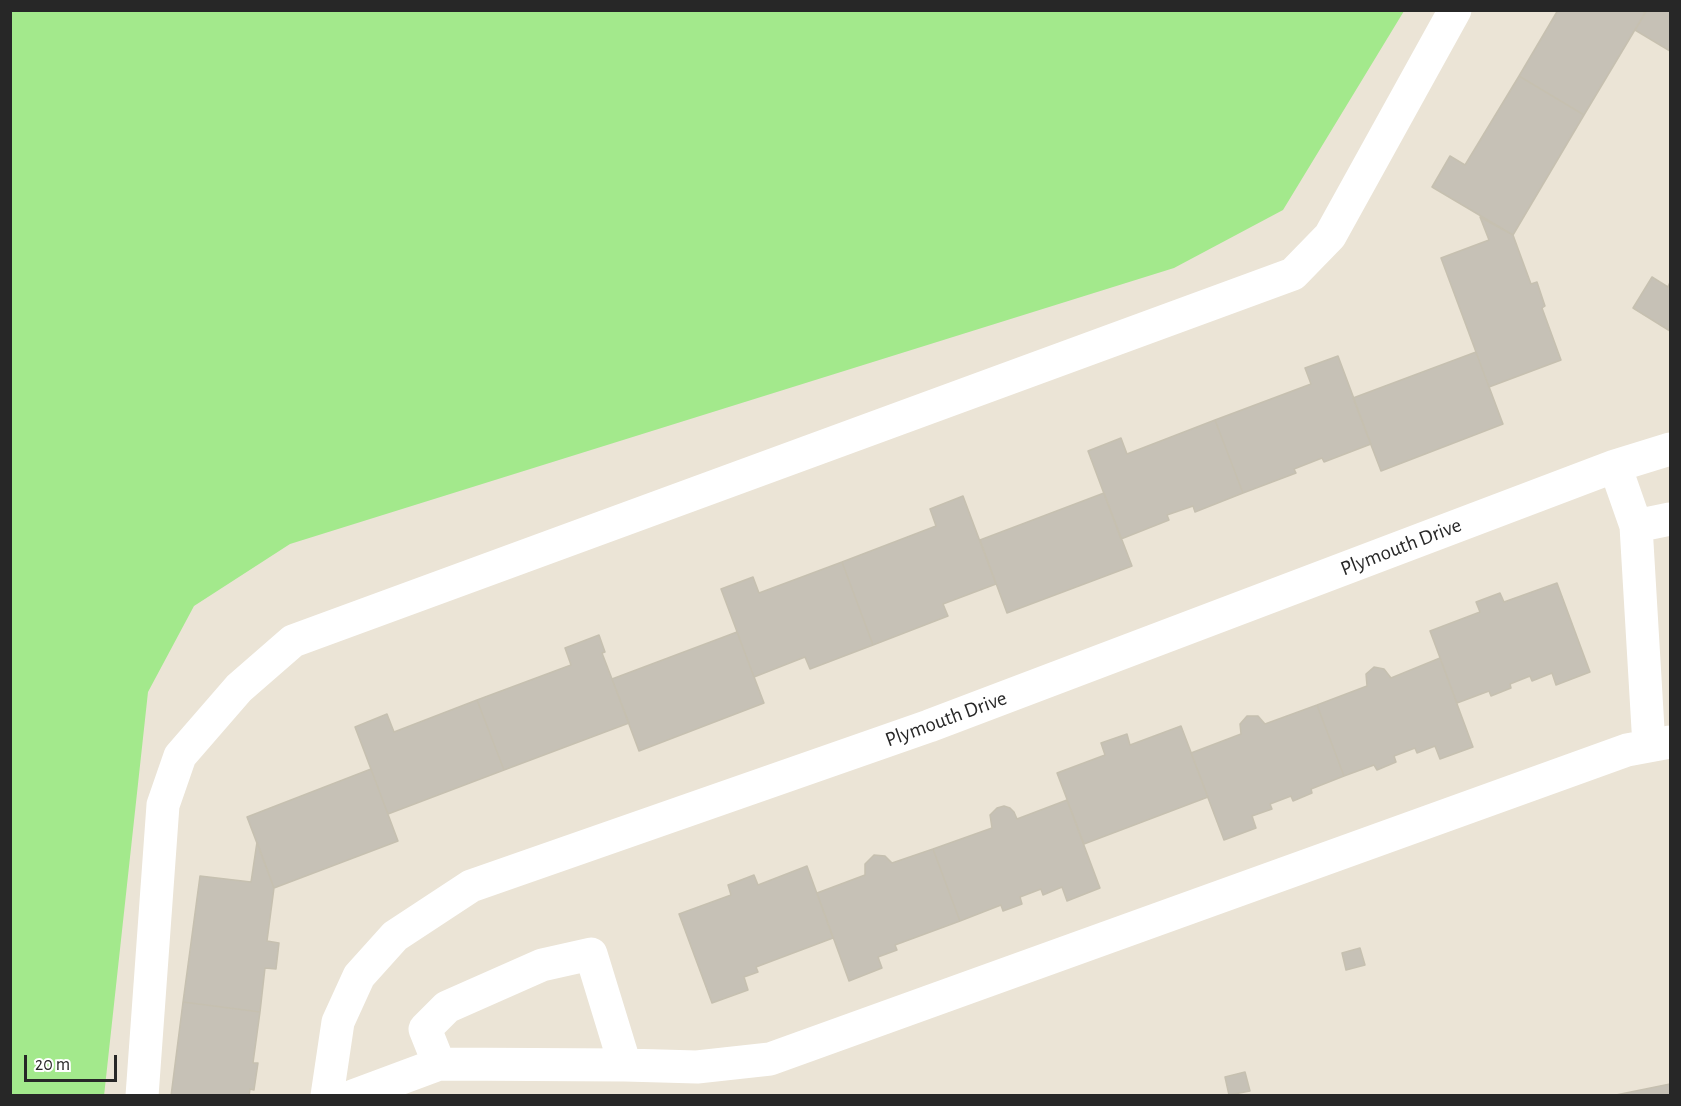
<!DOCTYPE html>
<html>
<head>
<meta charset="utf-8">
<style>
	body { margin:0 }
	#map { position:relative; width:1681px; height:1106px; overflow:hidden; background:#ebe4d6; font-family:"Alegreya Sans",sans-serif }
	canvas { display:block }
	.frame { position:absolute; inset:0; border:12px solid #272727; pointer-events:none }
	.scale { position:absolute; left:24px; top:1055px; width:93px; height:27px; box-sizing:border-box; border:3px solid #272727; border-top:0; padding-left:8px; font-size:18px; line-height:21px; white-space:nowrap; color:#272727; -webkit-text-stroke:4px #fff; paint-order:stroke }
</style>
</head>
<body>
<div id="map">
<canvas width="1681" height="1106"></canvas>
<div class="frame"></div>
<div class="scale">20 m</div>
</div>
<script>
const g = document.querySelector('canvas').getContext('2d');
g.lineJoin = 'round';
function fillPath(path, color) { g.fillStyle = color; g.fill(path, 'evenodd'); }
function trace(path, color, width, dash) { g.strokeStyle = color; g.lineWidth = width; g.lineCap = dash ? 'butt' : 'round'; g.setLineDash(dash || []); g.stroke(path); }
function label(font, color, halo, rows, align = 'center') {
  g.font = font + ' "Alegreya Sans",sans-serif'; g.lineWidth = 4.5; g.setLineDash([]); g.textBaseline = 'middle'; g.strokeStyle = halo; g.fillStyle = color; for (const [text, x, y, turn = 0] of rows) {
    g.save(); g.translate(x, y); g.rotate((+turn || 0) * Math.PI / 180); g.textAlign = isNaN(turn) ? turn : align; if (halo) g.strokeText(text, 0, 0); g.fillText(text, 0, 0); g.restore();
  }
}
fillPath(new Path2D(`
	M10,11L11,10L1404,11L1283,210L1174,268L290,544L194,606L148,692L104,1096L11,1095Z`), '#a3e98c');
const building = new Path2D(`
	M1558,10H1641L1645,13L1584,115L1519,76Z
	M1647,10H1670V51L1635,30Z
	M1519,76L1584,115L1513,235L1432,187L1450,156L1465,165Z
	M1480,217L1513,235L1531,284L1537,282L1545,306L1542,308L1561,360L1489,387L1441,258L1489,240Z
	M1652,277L1668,287L1670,282V331L1633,308Z
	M1476,352L1503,424L1381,471L1353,398Z
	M1338,356L1371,444L1324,462L1322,458L1294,469L1296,473L1243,493L1215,420L1311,384L1305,368Z
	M1215,420L1243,493L1195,512L1193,506L1167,515L1169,520L1121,539L1088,451L1121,438L1127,454Z
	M1104,493L1132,566L1007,613L980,540Z
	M963,496L996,584L943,604L948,616L873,645L842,562L936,526L930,509Z
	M842,562L873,645L810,669L805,657L754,677L721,589L753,577L759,593Z
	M1557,583L1590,672L1556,685L1552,673L1532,681L1530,676L1510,684L1511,688L1491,696L1489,691L1457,703L1430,631L1480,612L1476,602L1500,593L1504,602Z
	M737,632L764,703L639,751L612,679Z
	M599,635L605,652L602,653L629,723L504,770L477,700L571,665L565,648Z
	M1440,658L1473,747L1440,759L1435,746L1417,753L1415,748L1394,756L1396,762L1377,770L1374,765L1344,776L1317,705L1367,686L1366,674L1374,667L1384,669L1391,678Z
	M477,700L504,770L388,814L355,727L387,714L394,732Z
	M1317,705L1344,776L1311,789L1312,793L1293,801L1291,796L1270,804L1272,809L1252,816L1256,828L1224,840L1191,753L1241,734L1240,724L1247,716H1258L1265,724Z
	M1181,726L1208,797L1084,844L1057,773L1105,755L1101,743L1127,734L1130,745Z
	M371,769L398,841L274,888L247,817Z
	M1067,800L1100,888L1067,901L1062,887L1043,895L1041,889L1020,897L1022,904L1003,911L1001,905L960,921L933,849L992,828L990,815L997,808L1004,806L1010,808L1014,812L1017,819Z
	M257,842L274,888L267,941L279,943L276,969L265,968L260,1012L183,1002L200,876L251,882Z
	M933,849L960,921L895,945L897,950L878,957L882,968L849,981L817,893L865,875V864L874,855L885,856L892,863Z
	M807,866L833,938L756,967L758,972L744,977L748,990L712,1003L679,914L731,895L728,885L754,875L758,885Z
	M1360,948L1365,965L1346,970L1342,953Z
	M183,1002L260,1012L253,1063H258L254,1090L250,1089L249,1096H171Z
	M1245,1072L1250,1091L1229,1095L1225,1077Z
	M1670,1084V1096H1611Z`);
fillPath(building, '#c6c1b6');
trace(building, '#c6c0b0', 1.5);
trace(new Path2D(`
	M1615,466L1636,526L1670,519
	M1636,526L1649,746
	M625,1065L697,1067L770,1059L1627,750L1670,742
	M142,1096L163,805L180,756L239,688L293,641L1293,274L1330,236L1455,10
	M327,1096L338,1022L359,976L395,936L471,886L929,726L1615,466L1670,449
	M353,1096L439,1064L625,1065L591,954L542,965L447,1007L425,1029L439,1064`), '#fff', 33);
label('21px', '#272727', '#fff', [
	["Plymouth Drive",1401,547,-21],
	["Plymouth Drive",946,719,-20]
]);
</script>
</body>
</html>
